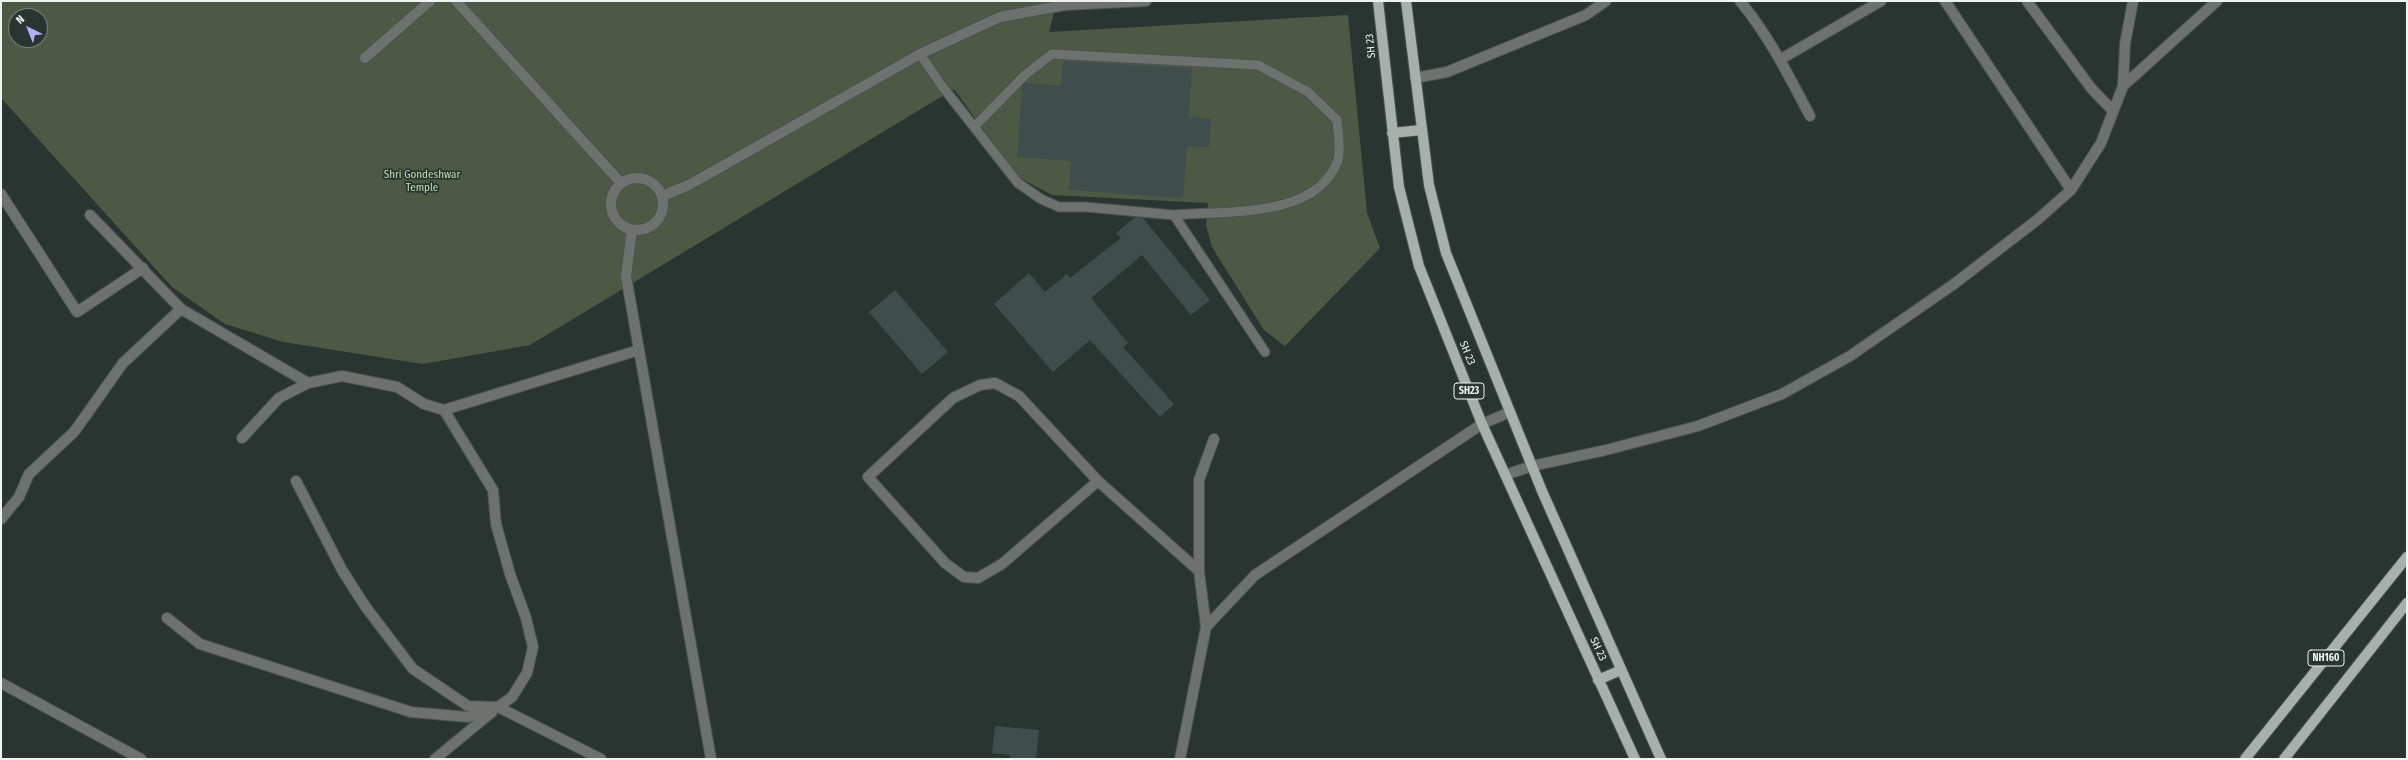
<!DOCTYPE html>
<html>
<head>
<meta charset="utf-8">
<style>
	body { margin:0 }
	#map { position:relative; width:2408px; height:760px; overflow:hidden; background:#2a3532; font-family:"Fira Sans Condensed",sans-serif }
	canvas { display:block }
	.frame { position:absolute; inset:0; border:2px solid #edf4f2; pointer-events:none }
	.north { position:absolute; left:8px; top:8px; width:40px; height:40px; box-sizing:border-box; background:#2a3532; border:1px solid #78817f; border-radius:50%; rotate:317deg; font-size:11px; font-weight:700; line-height:16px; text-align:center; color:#edf4f2 }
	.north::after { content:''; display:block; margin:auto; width:14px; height:18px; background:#b5acf8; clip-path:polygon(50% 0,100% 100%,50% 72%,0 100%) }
</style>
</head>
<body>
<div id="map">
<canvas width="2408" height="760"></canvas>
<div class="frame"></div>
<div class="north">N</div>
</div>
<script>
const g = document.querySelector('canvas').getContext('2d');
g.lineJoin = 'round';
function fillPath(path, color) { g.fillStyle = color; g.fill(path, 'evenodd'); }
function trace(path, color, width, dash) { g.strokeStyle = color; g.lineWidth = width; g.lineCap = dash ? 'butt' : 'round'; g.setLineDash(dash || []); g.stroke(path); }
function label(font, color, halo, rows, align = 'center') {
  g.font = font + ' "Fira Sans Condensed",sans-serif'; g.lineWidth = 3.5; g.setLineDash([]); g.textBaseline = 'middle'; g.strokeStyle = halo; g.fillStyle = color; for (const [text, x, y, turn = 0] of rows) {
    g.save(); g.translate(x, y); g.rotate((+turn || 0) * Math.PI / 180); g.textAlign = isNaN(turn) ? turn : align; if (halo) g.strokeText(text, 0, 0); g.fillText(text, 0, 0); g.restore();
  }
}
fillPath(new Path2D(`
	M1,1H1057L1049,32L1348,15L1367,213L1380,248L1285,346L1264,330L1212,247L1206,225L1208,203L1052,195L1018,177L954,89L530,345L423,364L283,342L225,324L172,287L1,98ZM16,16H40V40H16Z`), '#4d5845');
fillPath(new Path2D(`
	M1063,61L1192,68L1189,117L1211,119L1209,147L1187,146L1183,198L1069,190L1071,161L1017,157L1022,86L1025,83L1061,86Z
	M1135,217L1143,218L1210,300L1191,315L1142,255L1091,298L1128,343L1123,347L1174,404L1160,417L1090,340L1053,372L994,304L1029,273L1045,292L1067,274L1070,278L1121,238L1116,233Z
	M895,290L948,352L922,374L869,312Z
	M995,726L1039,730L1036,759H1010V755L992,753Z`), '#404d4d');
const service = new Path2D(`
	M920,54L942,86L1018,183L1041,199L1059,207H1086L1174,215L1265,352
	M974,127L1025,75L1052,54L1258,65L1308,92L1337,120C1338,132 1341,149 1338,160C1317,220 1224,210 1174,215`);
const minor = new Path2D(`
	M456,1L621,183
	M1740,1C1769,36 1789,76 1810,116
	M1945,1L2071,190
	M2027,1L2091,88L2113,111
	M365,58L430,1
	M1781,59L1881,1
	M1415,78L1447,72L1586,15L1606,1
	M2123,86L2125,44L2133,1
	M611 204a26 26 0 1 1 52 0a26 26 0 1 1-52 0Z
	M1,194L77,312L143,268
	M662,196L689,185L920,54L1000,17L1065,5L1146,1
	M90,215L181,309L308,383
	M632,230L626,276L711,759
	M444,410L639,350
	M1505,475L1532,466L1606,450L1698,426L1782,394L1850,356L1954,284L2037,220L2071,190L2101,143L2123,86L2217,1
	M296,481L342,570L365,606L413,669L468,706L498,707L601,759
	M1098,481L1002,564L978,578L964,577L945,563L868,477L953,398L980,385L995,383L1019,396L1098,481L1199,571
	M1,519L19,497L29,474L74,432L123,363L181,309
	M167,618L200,644L411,712L468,717L498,707L512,697L527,673L533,647L526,618L510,574L496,524L493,490L444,410L424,404L397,387L342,376L308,383L279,398L242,438
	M1206,627L1199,571V480L1214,439
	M1,683L141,759
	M435,759L492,712
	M1180,759L1206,627L1255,575L1482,424L1510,412`);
const primary = new Path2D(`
	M1378,1L1399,187L1419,266L1482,424L1635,759
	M1406,1L1429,185L1446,253L1542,491L1661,759
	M1392,133L1421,130
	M1598,680L1621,670
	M2245,759L2407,557
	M2284,759L2407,603`);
trace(service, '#495451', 11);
trace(minor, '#495451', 12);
trace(primary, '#495451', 12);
trace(service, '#6d726f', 9);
trace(minor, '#6d726f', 10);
trace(primary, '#a7b0aa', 10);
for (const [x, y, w] of [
	[1469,391,30],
	[2326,658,36]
]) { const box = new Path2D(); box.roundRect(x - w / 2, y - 8, w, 16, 3); g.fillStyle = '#2a3532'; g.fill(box); trace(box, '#edf4f2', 1); }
label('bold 10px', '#edf4f2', null, [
	["SH23",1469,391],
	["NH160",2326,658]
]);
label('11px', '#edf4f2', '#2a3532', [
	["SH 23",1371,46,-96],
	["SH 23",1467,353,68],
	["SH 23",1598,649,65]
]);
label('11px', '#c0ddab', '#2a3532', [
	["Shri Gondeshwar",422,175],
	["Temple",422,188]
]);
</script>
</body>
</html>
